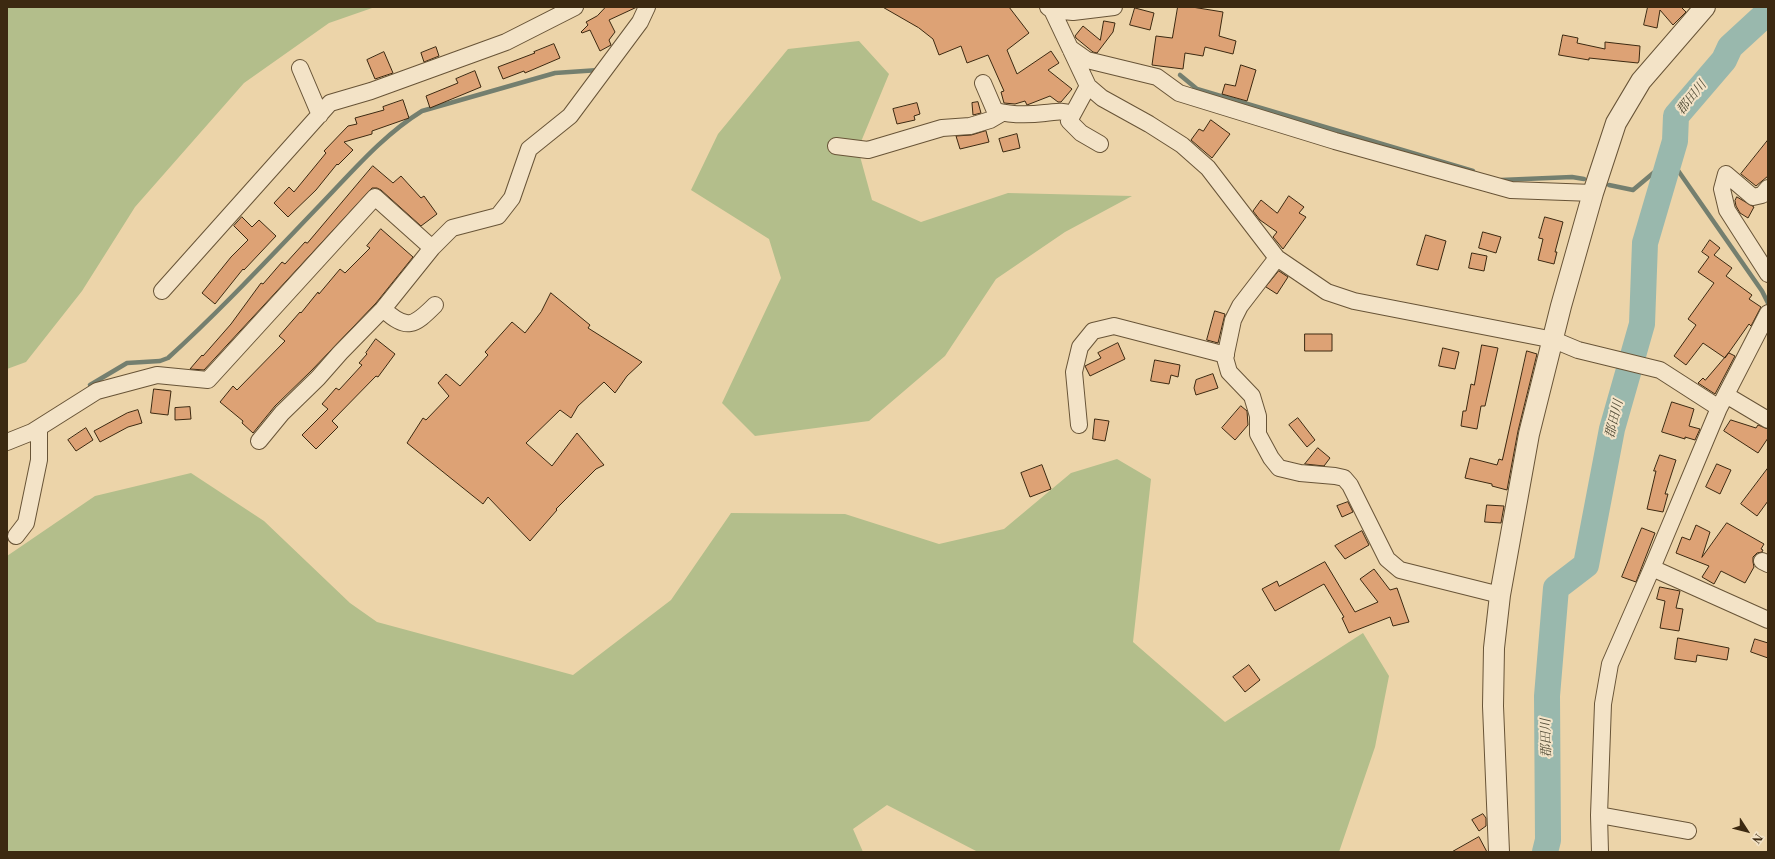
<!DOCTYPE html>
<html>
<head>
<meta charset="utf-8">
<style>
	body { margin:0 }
	#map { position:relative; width:1775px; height:859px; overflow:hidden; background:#ecd4a9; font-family:"Libre Bodoni",serif }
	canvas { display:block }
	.frame { position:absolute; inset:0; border:8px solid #3c2911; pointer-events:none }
	.north { position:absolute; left:1727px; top:811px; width:40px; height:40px; -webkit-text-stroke:3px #f3e3c7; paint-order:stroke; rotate:126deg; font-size:11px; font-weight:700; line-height:16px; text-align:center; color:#3c2911 }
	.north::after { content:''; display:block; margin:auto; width:14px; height:18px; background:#3c2911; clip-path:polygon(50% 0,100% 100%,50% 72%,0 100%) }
</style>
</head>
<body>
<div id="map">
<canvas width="1775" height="859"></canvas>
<div class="frame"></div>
<div class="north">N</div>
</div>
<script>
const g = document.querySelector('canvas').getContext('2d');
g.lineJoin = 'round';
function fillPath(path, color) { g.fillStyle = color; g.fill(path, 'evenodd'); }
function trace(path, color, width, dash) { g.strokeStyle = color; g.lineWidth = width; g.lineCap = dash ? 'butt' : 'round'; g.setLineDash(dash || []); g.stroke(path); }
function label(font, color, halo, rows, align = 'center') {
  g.font = font + ' "Libre Bodoni","Noto Serif JP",serif'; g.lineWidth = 4; g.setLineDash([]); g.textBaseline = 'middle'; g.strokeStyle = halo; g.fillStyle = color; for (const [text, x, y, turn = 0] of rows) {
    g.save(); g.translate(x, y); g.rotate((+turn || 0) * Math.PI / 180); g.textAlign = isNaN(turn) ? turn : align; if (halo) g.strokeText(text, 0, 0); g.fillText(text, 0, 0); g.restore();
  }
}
fillPath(new Path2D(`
	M7,7H375L329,23L244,83L135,207L82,291L26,362L7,369Z
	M859,41L889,74L858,149L872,200L921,222L1008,193L1132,196L1065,232L996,279L945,356L869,421L755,436L722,403L781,278L769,239L691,190L718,134L788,49Z
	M1117,459L1151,479L1133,642L1225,722L1363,633L1389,676L1375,747L1339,852H978L887,805L853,829L863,852H7V556L95,496L191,473L264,521L350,603L377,622L573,675L671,600L731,513L845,514L939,544L1004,529L1071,473Z`), '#b3be8b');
trace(new Path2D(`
	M1180,75L1197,89L1473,171
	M1501,180L1572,177L1584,179
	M1609,185L1633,190L1670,159L1762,291L1768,303
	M90,385L127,363L160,361L168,358C221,310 270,257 320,205C352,172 383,135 422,111L555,73L599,70`), '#747f6f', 4.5);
trace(new Path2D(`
	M1545,852L1548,840L1547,696L1556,588L1586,565L1612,429L1642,324L1645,243L1675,141L1676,116L1724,60L1730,47L1768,12`), '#99b8ad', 26);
const building = new Path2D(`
	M606,7H637L609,20L615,32L609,40L611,45L600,51L590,30L582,33L581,32L588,25L586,22L597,16Z
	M883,7H1009L1029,33L1007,50L1017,74L1051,51L1059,63L1048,70L1072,89L1061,102H1058L1050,96L1027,105L1025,101L1015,104L1004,103L1001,92L1004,91L988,55L967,63L961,46L939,55L933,39L919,28Z
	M1178,7H1192L1223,12L1219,36L1236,41L1233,54L1205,47L1203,56L1185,53L1183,69L1152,65L1156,36L1172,38Z
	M1648,7H1681L1686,12L1673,25L1660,10L1657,28L1644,25Z
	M1135,8L1154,13L1150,30L1130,25Z
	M1104,21L1115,23L1113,32L1097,53L1093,52L1076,38L1075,36L1083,26L1100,40Z
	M1563,35L1578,38L1577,43L1605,49V42L1640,46L1639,61L1638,63L1589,58V60L1559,55Z
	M554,44L560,58L525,73L524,71L503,79L498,67L535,53L534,52Z
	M436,47L439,56L424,62L421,53Z
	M384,52L393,73L375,79L367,60Z
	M1241,65L1256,70L1247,101L1222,94L1225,84L1235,86Z
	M475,71L481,87L430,108L426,96L458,83L456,79Z
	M403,100L409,118L372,131V134L344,142L353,150L338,165L337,164L316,190L288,217L274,203L289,187L294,192L326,153L324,151L348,126L357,124L355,118L384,110L383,107Z
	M978,102L981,113L973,115L972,103Z
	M917,103L920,114L914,116L915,120L897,124L893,109Z
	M1211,120L1230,134L1212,158L1191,140L1199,129L1203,131Z
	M986,131L989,142L960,149L956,136L971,135Z
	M1017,134L1020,148L1003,152L999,139Z
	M1768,140V176L1756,186L1741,174Z
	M373,166L393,183L401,176L421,198L424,196L437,214L421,226L381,190L377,188H372L204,370L190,369L202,355L203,356L231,324L261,283L263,284L282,262L285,264L305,242L307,243Z
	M1289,196L1304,207L1299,213L1306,217L1283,249L1273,237L1277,232L1260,220L1253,211L1261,200L1277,213Z
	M1737,197L1754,207L1748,218L1740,213L1736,206L1735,201Z
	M242,217L252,227L259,220L276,236L244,270L243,269L215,304L202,293L231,257L248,240L234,226Z
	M1545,217L1563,222L1555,252H1557L1554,264L1538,260L1543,239L1539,238Z
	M381,229L413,257L376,303L311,371L275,406L253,433L242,423L243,421L220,402L233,386L237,390L285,341L279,336L300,312L301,313L318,292L319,294L340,269L345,273L370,248L367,246Z
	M1483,232L1501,237L1496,253L1479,248Z
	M1426,235L1446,241L1438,270L1417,265Z
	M1710,240L1720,248L1714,255L1732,268L1726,276L1752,295L1749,299L1761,307L1751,326L1749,324L1725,358L1703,343L1686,365L1674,356L1696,325L1688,319L1714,283L1698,272L1709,257L1702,252Z
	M1472,253L1487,256L1484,271L1469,268Z
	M1279,271L1288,277L1277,294L1266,287Z
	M551,293L590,325L588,328L642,362L627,376L615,393L604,382L578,406L571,418L560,410L526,443L552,466L577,433L604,465L596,469L556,509L557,510L530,541L488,497L483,504L407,443L423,418L426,420L449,396L438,383L446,374L460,386L488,355L485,352L512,322L525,333L541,312Z
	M1215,311L1225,314L1218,343L1207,340Z
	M1305,334H1332V351H1305Z
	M376,339L395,354L378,377L376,376L332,421L338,427L316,449L302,435L328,409L322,404L336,388L339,390L362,365L359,363L367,354L366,353Z
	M1118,343L1125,359L1090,376L1085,366L1101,358L1098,353Z
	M1482,345L1498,348L1485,406H1481L1477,429L1461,426L1463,411H1466L1471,384L1474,385Z
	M1443,348L1459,352L1455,369L1439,366Z
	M1527,351L1537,354L1518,431L1507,490L1492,486V484L1465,478L1470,458L1497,465L1499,459L1502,460Z
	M1729,353L1735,356L1715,394L1698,383L1703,378L1705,380Z
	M1155,360L1180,365L1178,377L1171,375L1169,384L1151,381Z
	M1213,374L1218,388L1196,395L1194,388L1196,380Z
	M154,389L171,391L168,415L151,413Z
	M1672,402L1694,409L1689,426L1700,429L1695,440L1685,437V439L1662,432Z
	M1241,406L1247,411L1248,425L1235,440L1222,428Z
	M190,407L191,419L175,420V408Z
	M138,410L142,423L128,427L100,442L94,431L127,413Z
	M1298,418L1315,440L1307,447L1289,425Z
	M1095,419L1109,421L1105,441L1093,439Z
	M1731,420L1756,428L1758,425L1768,429V438L1758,453L1724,431Z
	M86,428L93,440L76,451L68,440Z
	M1318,448L1330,458L1324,466L1305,464Z
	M1660,455L1676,460L1665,494H1668L1663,512L1647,509L1656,471H1654Z
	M1717,464L1731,470L1720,494L1706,487Z
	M1042,465L1051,489L1030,497L1021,473Z
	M1768,468V501L1757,516L1741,504Z
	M1348,502L1353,512L1342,517L1337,506Z
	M1487,505L1504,506L1501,523L1485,522Z
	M1727,523L1764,544L1761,549L1763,550L1762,552L1757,553L1753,557V562L1754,567L1745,583L1721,571L1714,584L1702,577L1709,566L1676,553L1682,537L1690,540L1696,525L1710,532L1702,557Z
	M1642,528L1655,533L1636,582L1622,577Z
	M1362,531L1369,545L1345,559L1335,546Z
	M1325,562L1355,612L1378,602L1360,579L1374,569L1390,590L1397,588L1409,622L1393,626L1390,617L1349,633L1342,618L1344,617L1324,584L1275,611L1262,589L1277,581L1279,586Z
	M1660,587L1680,591L1676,608L1683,609L1679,631L1660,628L1665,601L1657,599Z
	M1678,638L1729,648L1727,660L1697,655L1696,662L1675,659Z
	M1755,639L1768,643V658L1751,652Z
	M1249,665L1260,680L1245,692L1233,677Z
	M1483,814L1486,818V826L1479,831L1472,820Z
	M1479,837L1487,852H1452Z`);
fillPath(building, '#dda275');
trace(building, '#3c2911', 1);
const minor = new Path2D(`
	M1048,7L1052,10L1088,86L1102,98L1149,124L1182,145L1208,168L1277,258L1327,292L1354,301L1554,340L1578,350L1660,370L1719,408
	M1052,10L1073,12L1114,7
	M1070,48L1087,60L1157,77L1179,93L1335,141L1511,190L1593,193
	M300,68L320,115
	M983,83L995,111C1011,115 1029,115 1045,113C1058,112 1059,110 1072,114
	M1088,86L1069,121L1081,133L1100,144
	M836,146L868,150L942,128L970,126L990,120L1002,113
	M1768,188L1762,195L1753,197L1726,174L1722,189L1727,210L1768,274
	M1277,258L1240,306L1233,320L1225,358L1229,372L1252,396L1258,416V434L1271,458L1279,468L1300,473L1335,476L1344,478L1350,485L1387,559L1400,570L1500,595
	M162,291L330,103L371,91L506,42L575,7
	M383,309C407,331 414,326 435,305
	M1726,395L1768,420
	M1079,425L1074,372L1080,347L1093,331L1114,326L1226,355
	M259,441L282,413L318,378L340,353L383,309L432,248L452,228L498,216L512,198L529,149L570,116L640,22L647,7
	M7,442L32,432L97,391L157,375L208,380L375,197L432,248
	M16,536L26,523L39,460V428
	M1762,561L1768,564
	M1652,568L1768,620
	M1599,815L1688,831
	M1600,852L1599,815L1603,704L1610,664L1652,568L1719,408L1768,313`);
const tertiary = new Path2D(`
	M1499,852L1493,706L1494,648L1500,595L1529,434L1561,306L1593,193L1616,123L1641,81L1705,7`);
trace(minor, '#685437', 18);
trace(tertiary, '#685437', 22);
trace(minor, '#f3e3c7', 16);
trace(tertiary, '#f3e3c7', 20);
label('italic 13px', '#534d38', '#f3e3c7', [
	["郡田川",1692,98,-51],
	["郡田川",1615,419,-76],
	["郡田川",1547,738,-91]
]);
</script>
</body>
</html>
